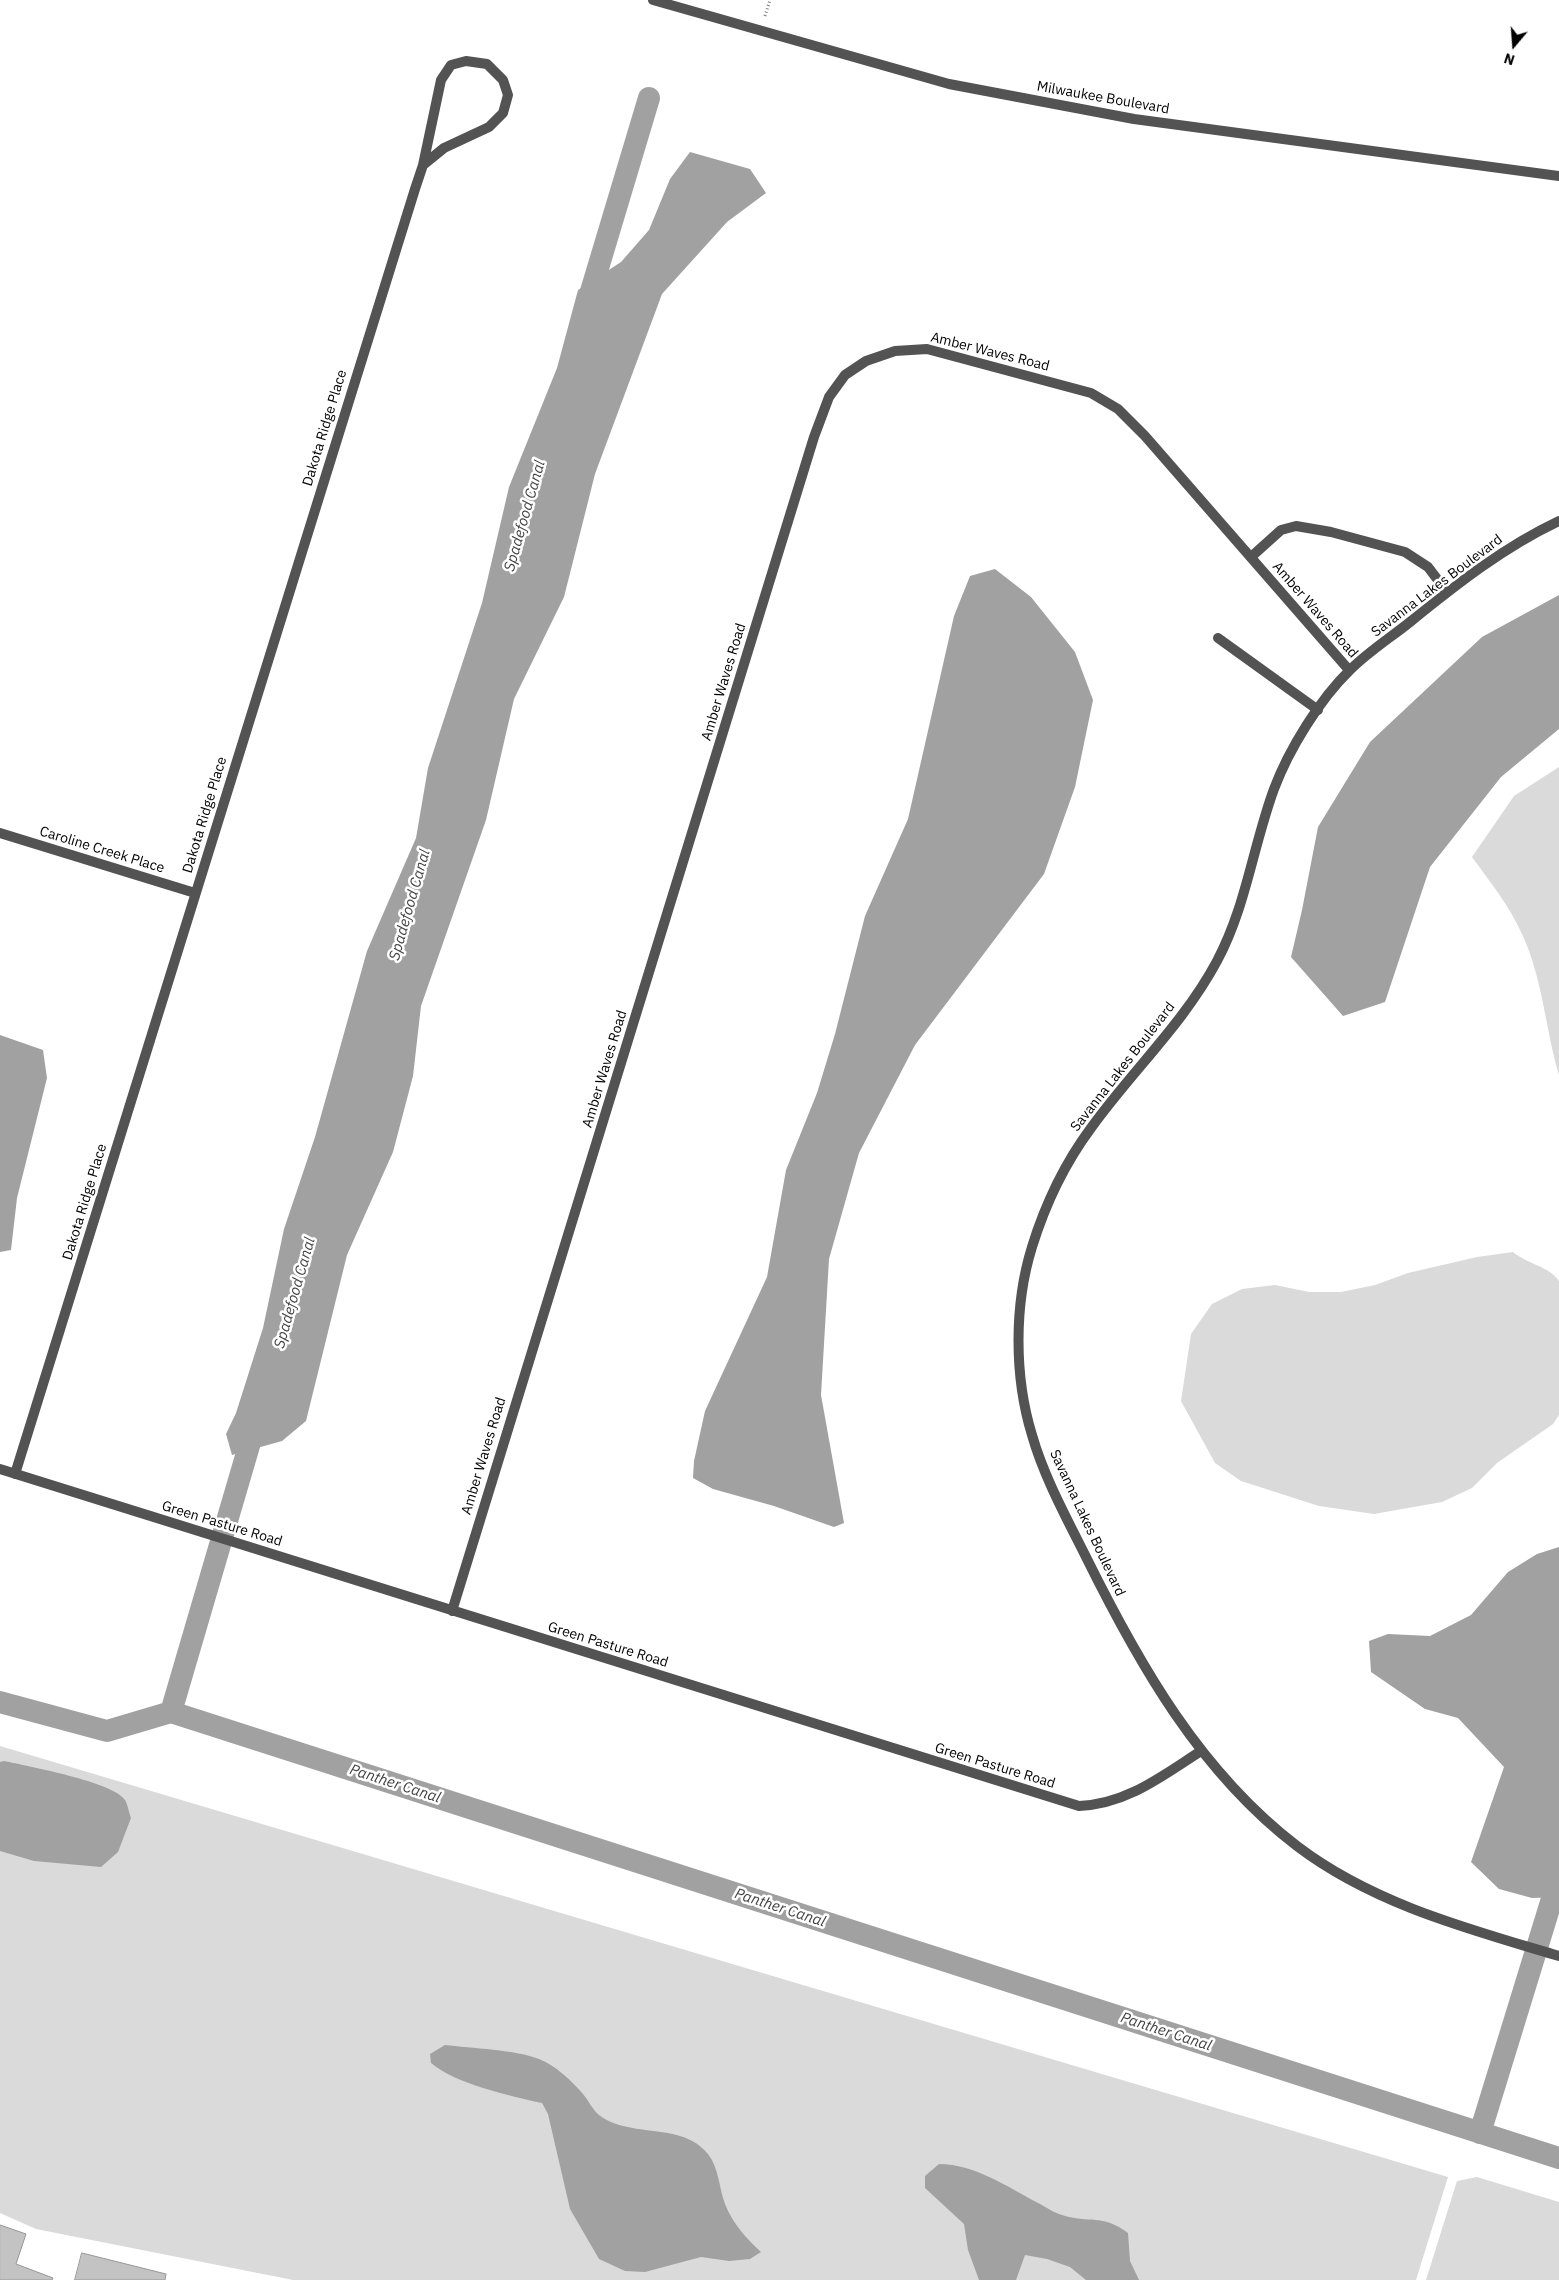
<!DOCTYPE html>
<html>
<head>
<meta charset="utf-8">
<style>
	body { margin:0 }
	#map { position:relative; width:1559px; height:2280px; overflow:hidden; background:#fff; font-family:"IBM Plex Sans",sans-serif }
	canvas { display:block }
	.north { position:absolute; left:1489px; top:20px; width:50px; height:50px; -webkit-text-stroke:4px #fff; paint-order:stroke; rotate:198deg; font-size:14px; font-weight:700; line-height:20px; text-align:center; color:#000 }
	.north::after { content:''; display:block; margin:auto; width:18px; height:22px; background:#000; clip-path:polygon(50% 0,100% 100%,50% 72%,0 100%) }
</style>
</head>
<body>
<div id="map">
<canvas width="1559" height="2280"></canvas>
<div class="north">N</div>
</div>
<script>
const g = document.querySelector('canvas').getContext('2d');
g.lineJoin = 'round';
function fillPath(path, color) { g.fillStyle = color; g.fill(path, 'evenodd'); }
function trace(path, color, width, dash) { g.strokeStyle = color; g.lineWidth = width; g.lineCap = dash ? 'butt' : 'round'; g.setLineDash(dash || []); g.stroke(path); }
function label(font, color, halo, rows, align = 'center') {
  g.font = font + ' "IBM Plex Sans",sans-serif'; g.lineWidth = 5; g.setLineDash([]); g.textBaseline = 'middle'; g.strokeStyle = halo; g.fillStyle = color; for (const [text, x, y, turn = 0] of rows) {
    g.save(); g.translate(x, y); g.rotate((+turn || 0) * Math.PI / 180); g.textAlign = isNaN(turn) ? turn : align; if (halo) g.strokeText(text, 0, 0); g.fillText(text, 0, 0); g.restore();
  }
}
fillPath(new Path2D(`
	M1559,767V1075C1545,1028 1543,979 1522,934C1509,905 1490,882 1472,857L1514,796Z
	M1513,1252C1527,1264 1549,1266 1559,1281V1415L1553,1424L1497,1463L1472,1488L1442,1502L1374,1514L1319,1506L1241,1481L1215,1463L1181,1401L1191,1334L1212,1304L1242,1289L1275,1285L1309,1292H1341L1375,1285L1408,1273L1477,1257Z
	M0,1746L1448,2177L1416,2280H293L36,2229L0,2213Z
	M1477,2177L1559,2202V2280H1426L1457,2181Z`), '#dadada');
fillPath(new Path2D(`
	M690,152L750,169L766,193L727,222L662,294L595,474L564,597L514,699L486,820L421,1006L413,1076L393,1152L347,1255L306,1421L282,1441L232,1455L226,1434L236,1413L263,1328L284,1229L315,1137L367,951L416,838L428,768L482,603L509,487L557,368L578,290L621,262L649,230L670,179Z
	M995,569L1031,597L1075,652L1093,700L1075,787L1044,874L915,1045L859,1153L829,1259L821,1395L844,1523L834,1527L774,1506L713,1489L693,1478L694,1461L705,1411L767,1277L786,1170L817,1093L835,1034L865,916L908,819L954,616L970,576Z
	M1559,595V729L1501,777L1430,867L1385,1002L1343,1016L1291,957L1302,910L1318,827L1370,742L1482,637Z
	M0,1035L43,1050L47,1078L17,1198L11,1250L0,1252Z
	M1559,1547V1893L1558,1897L1532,1898L1499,1889L1471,1862L1504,1767L1458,1718L1425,1709L1371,1672L1369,1641L1388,1634L1430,1636L1471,1615L1508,1572L1537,1554Z
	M4,1761C27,1766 114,1782 125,1800C128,1805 129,1813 131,1818L118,1852L101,1867L34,1861L0,1851V1762Z
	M445,2045C470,2048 517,2050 539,2059C555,2065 572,2081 583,2094C588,2100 593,2110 599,2115C630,2139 682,2121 708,2154C719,2168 719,2188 725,2204C733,2224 746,2238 761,2252L750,2259L729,2261L701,2257L645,2272L625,2271L599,2259L570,2209L548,2114L542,2103C510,2096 456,2084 431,2063L430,2054Z
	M939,2164C974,2164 1008,2187 1038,2203C1046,2207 1054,2213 1062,2215C1090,2224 1101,2213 1128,2233L1130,2261L1139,2280H1086L1070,2267L1047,2259L1025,2255L1016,2280H979L968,2250L964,2224L925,2188V2176Z`), '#a1a1a1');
trace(new Path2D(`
	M586,308L649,98
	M0,1702L107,1731L171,1712L1559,2158
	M171,1712L256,1422
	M1480,2133L1559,1876`), '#a1a1a1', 22);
const building = new Path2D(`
	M0,2225L26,2234L16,2264L53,2278L52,2280H0Z
	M82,2253L166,2274L165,2280H75Z`);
fillPath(building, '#c3c3c3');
trace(building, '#979797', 1);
trace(new Path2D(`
	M765,16L770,0`), '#757575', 3, [1, 2.5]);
trace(new Path2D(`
	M1251,557L1281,530L1296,526L1331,532L1405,552L1428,567L1447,592
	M1218,638L1318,710`), '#535353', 10);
trace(new Path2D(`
	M653,0L949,84L1134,119L1559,176
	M1559,521C1504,547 1457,584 1410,622C1390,638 1368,652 1350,670C1320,699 1289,749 1274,789C1253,846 1246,907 1217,961C1184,1023 1132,1071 1091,1128C1065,1163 1045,1205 1032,1247C1014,1305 1014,1376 1032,1435C1044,1477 1066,1517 1086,1557C1139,1664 1200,1772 1297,1846C1373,1904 1469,1929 1559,1956
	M0,833L195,893
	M0,1469L1079,1806C1127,1804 1162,1776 1201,1751
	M15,1474L415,189L423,165L444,148L489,127L503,113L508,95L503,80L487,64L466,61L451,65L441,80L423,165
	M452,1611L814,437L829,397L845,375L866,361L895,351L927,349L1091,393L1118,409L1145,436L1349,670`), '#535353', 10);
label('14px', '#000', '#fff', [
	["Milwaukee Boulevard",1103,98,10],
	["Amber Waves Road",990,352,14],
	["Dakota Ridge Place",325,428,-73],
	["Savanna Lakes Boulevard",1437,586,-37],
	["Amber Waves Road",1315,610,49],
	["Amber Waves Road",724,682,-73],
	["Dakota Ridge Place",205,815,-73],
	["Caroline Creek Place",102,850,17],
	["Savanna Lakes Boulevard",1123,1067,-52],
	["Amber Waves Road",605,1069,-73],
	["Dakota Ridge Place",85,1202,-73],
	["Amber Waves Road",484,1456,-73],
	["Savanna Lakes Boulevard",1087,1523,65],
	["Green Pasture Road",222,1524,17],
	["Green Pasture Road",608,1645,17],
	["Green Pasture Road",995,1766,17]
]);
label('italic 15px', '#424242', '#fff', [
	["Spadefood Canal",525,516,-74],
	["Spadefood Canal",410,905,-74],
	["Spadefood Canal",295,1293,-74],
	["Panther Canal",395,1784,18],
	["Panther Canal",780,1908,18],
	["Panther Canal",1166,2032,18]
]);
</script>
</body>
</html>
